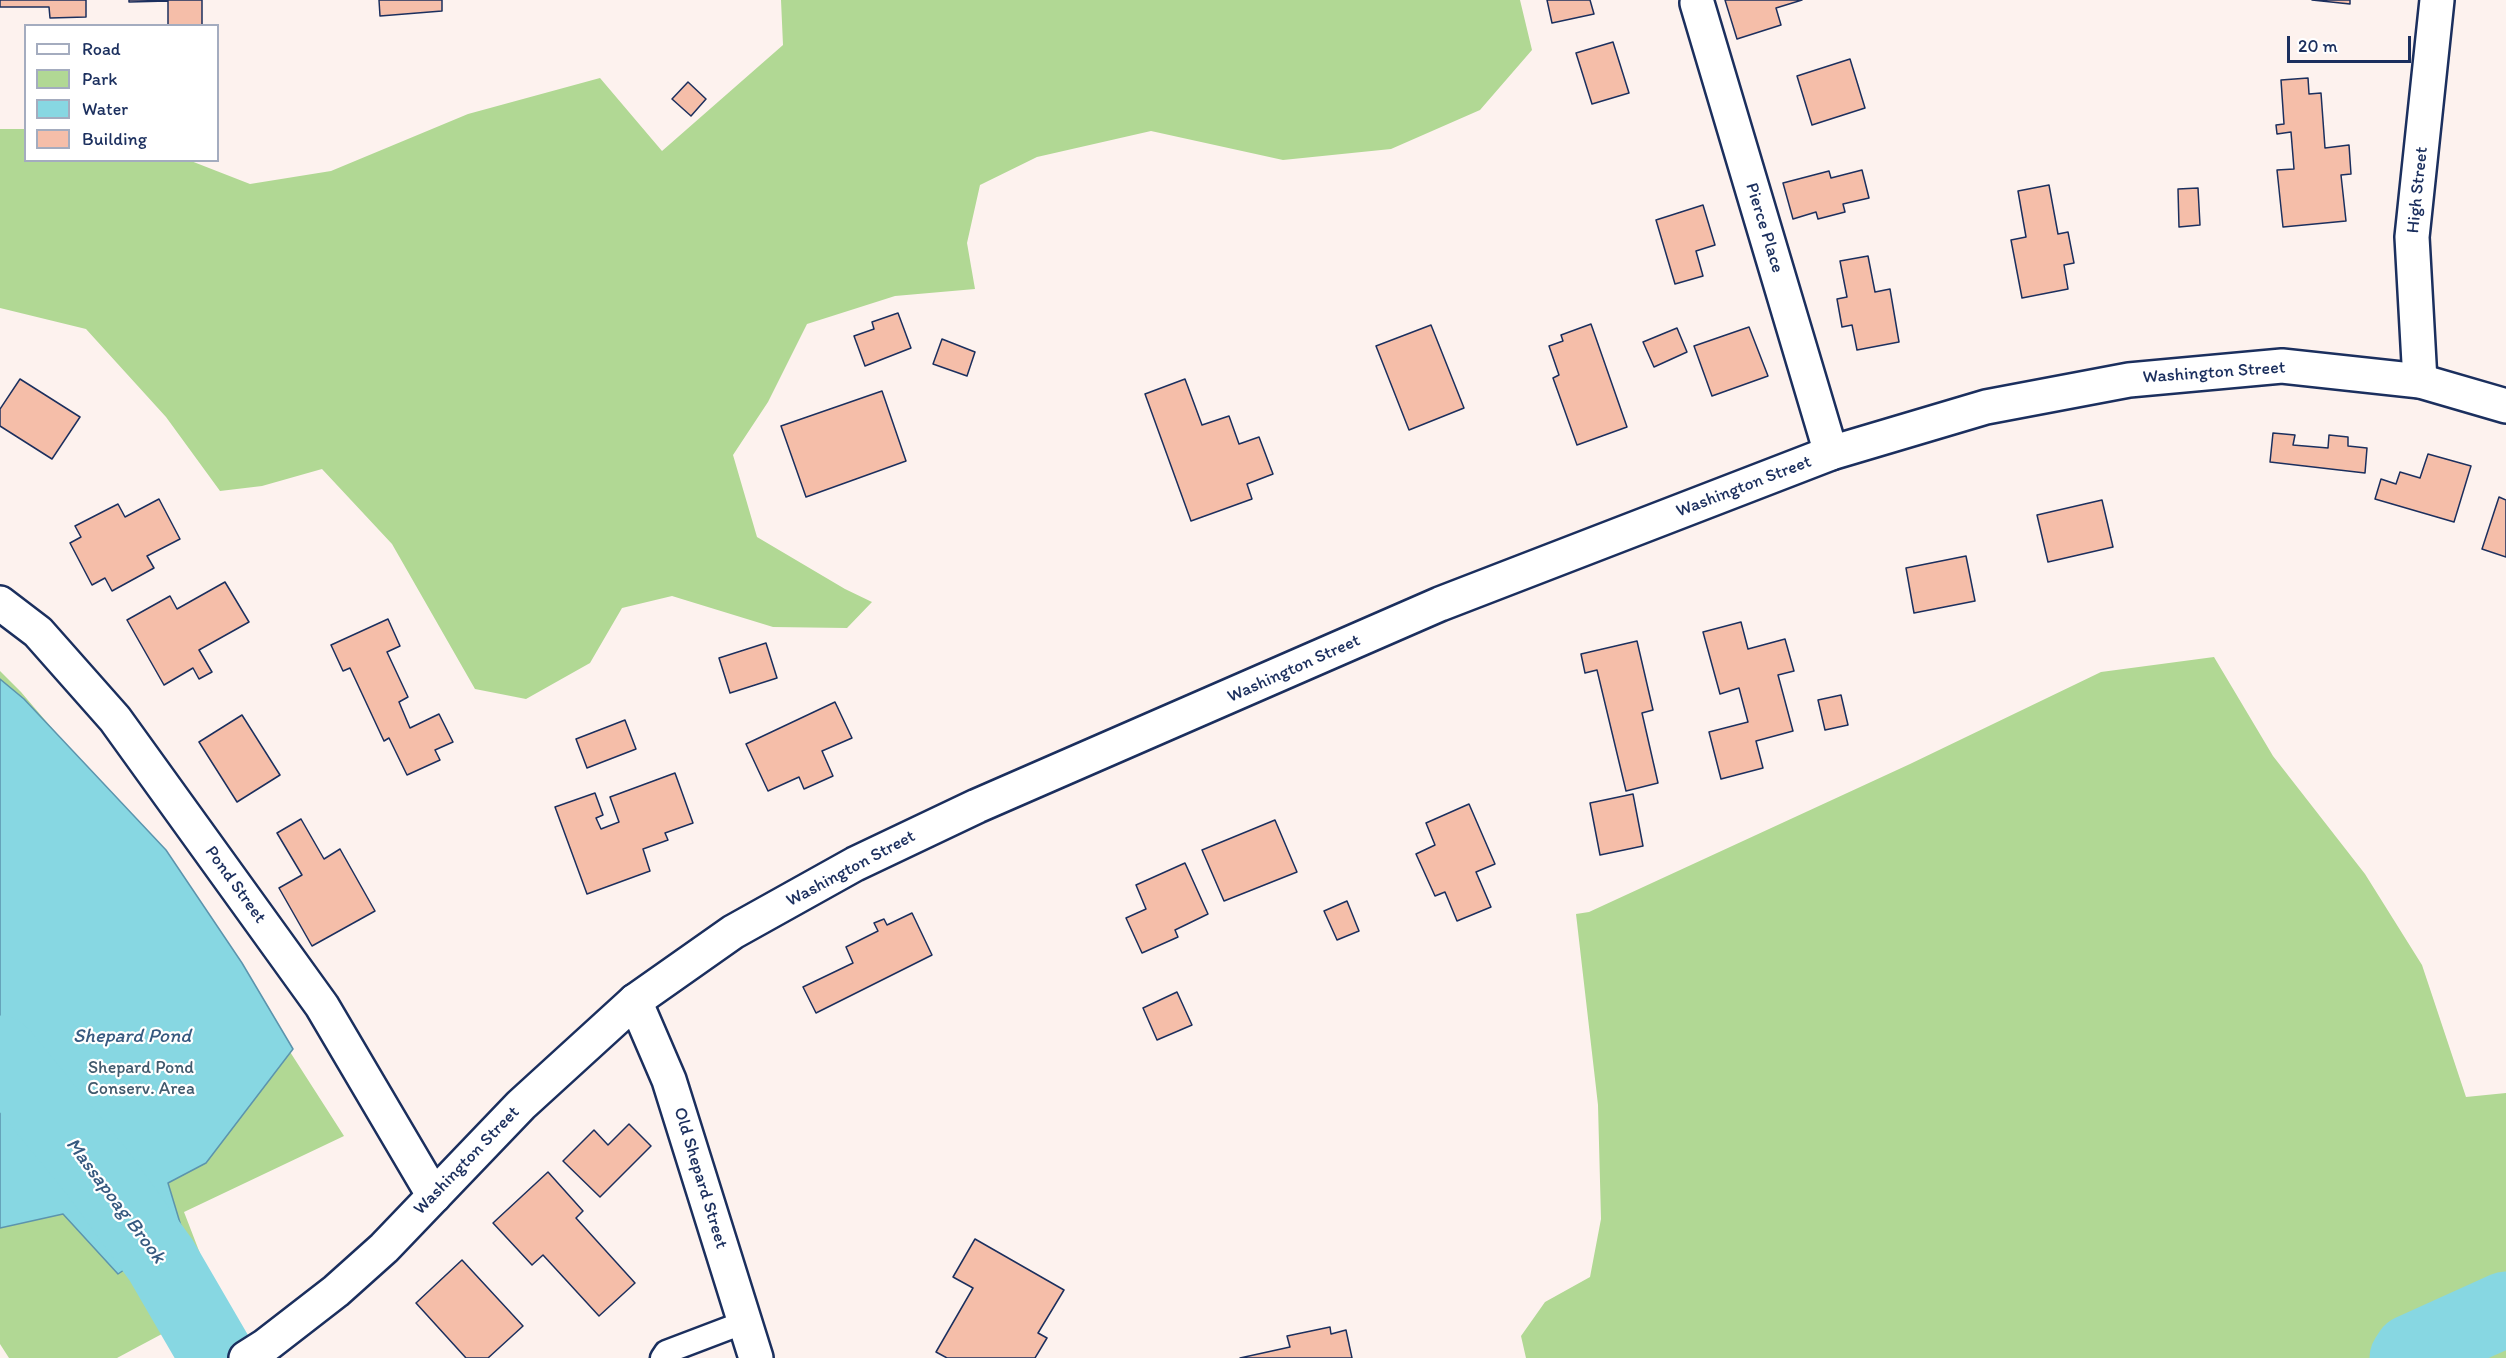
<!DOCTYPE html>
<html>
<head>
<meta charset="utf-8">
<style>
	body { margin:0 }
	#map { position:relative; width:2506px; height:1358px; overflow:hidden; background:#fdf2ee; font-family:Itim,sans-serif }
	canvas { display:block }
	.legend { position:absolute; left:24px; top:24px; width:195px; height:138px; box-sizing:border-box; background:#fff; border:2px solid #a4acbf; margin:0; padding:8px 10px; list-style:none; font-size:18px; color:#1b2f5e }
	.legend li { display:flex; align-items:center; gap:12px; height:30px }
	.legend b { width:30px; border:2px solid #a4acbf }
	.scale { position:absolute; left:2287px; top:36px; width:124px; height:27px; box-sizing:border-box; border:3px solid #1b2f5e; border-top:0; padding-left:8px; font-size:18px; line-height:21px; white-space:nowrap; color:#1b2f5e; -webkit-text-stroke:4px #fff; paint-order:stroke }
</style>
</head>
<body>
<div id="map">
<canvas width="2506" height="1358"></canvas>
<ul class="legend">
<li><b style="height:8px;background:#fff"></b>Road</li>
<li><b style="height:16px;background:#b1d894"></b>Park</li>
<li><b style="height:16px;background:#87d7e2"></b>Water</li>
<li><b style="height:16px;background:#f5bea9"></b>Building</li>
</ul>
<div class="scale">20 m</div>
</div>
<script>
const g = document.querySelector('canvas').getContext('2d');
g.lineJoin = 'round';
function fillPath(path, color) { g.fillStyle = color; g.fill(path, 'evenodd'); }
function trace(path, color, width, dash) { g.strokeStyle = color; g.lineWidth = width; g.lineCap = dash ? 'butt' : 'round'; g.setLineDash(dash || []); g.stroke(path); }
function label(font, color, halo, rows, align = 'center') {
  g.font = font + ' Itim,sans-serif'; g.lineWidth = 4.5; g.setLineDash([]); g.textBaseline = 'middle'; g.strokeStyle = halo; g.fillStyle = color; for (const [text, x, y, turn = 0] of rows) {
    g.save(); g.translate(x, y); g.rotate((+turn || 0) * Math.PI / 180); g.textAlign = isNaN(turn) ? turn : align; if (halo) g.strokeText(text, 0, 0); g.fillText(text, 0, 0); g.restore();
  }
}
fillPath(new Path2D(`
	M781,0H1520L1532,50L1480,110L1391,149L1283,160L1151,131L1037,157L980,185L967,243L975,289L895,296L807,324L768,402L733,455L757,537L845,589L872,602L847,628L773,627L672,596L622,608L590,663L526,699L475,689L392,544L322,469L262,486L220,491L166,417L86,329L0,308V129H25L26,160L191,161L250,184L331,171L468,114L600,78L662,151L783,45Z
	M2214,657L2273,756L2365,874L2422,965L2466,1097L2506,1093V1358H1526L1521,1336L1545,1302L1590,1277L1601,1219L1598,1105L1576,914L1589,912L1910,764L2101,672Z
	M0,671L21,692L152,845L267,1016L344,1136L184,1212L218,1300L203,1312L117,1358H9L0,1344Z`), '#b1d894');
const water = new Path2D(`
	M0,679L24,699L166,850L242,963L293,1049L206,1163L168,1183L181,1226L152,1251L118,1274L63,1214L0,1228Z`);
fillPath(water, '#87d7e2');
trace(water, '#5c94ad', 1.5);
trace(new Path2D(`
	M0,1053L97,1172L161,1260L218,1358
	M2407,1358L2411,1352L2506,1309`), '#87d7e2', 75);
const building = new Path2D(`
	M0,0H86V17L50,18L49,7H0Z
	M129,0H202V26H168V1L129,2Z
	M379,0H442V11L380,16Z
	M1547,0H1590L1594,14L1552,23Z
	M1725,0H1802L1776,8L1781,25L1737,39Z
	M2312,0H2350V4Z
	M1613,42L1629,93L1592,104L1576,53Z
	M1850,59L1865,108L1812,125L1797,76Z
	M2308,78L2309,94L2321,93L2325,148L2349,145L2351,174L2341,175L2346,221L2283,227L2277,170L2294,169L2291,132L2277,134L2276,125L2284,124L2281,80Z
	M688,82L706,99L691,116L672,99Z
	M1862,170L1869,198L1843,204L1845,212L1818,219L1816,212L1793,219L1783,183L1829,171L1831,178Z
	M2049,185L2058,234L2068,232L2074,263L2064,265L2068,289L2022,298L2011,240L2026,237L2018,191Z
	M2198,188L2200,225L2179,227L2178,189Z
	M1703,205L1715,245L1696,251L1703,276L1675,284L1656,220Z
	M1868,256L1875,292L1890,289L1899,342L1857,350L1852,325L1842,327L1837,299L1847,297L1840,261Z
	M898,313L911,348L865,366L854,336L874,329L872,322Z
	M1591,324L1627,427L1577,445L1553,378L1559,375L1549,346L1563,341L1561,335Z
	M1431,325L1464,408L1409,430L1376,346Z
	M1749,327L1768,376L1712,396L1694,346Z
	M1677,328L1687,352L1654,367L1643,342Z
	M942,339L975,352L967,376L933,364Z
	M20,379L80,417L52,459L0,426V409Z
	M1185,379L1202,425L1229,416L1239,444L1259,437L1273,474L1247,484L1252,499L1191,521L1145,394Z
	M882,391L906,461L806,497L781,426Z
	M2273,433L2295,435L2293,445L2328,448L2329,435L2348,437V446L2367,448L2365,473L2270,462Z
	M2428,454L2471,466L2454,522L2375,499L2381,479L2396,484L2400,472L2420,478Z
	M2499,497L2506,500V557L2482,549Z
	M159,499L180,539L147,556L154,568L112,591L105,578L92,585L70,543L81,537L75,526L118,504L125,517Z
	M2102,500L2113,547L2048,562L2037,515Z
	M1966,556L1975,601L1914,613L1906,568Z
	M225,582L249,622L199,650L212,672L199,679L193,668L164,685L127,620L170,596L177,609Z
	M388,619L400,646L387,652L408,697L399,702L410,728L439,714L453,742L435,750L440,760L407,775L389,738L384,741L350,668L343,671L331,645Z
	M1741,622L1748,649L1785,639L1794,671L1778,675L1793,731L1756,741L1763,768L1721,779L1709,732L1748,722L1739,688L1720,694L1703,632Z
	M1637,641L1653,710L1642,713L1658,783L1626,791L1597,670L1585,673L1581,654Z
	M766,643L777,678L730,693L719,658Z
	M1841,695L1848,725L1825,730L1818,700Z
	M835,702L852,738L822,751L833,776L804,789L799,777L768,791L746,744Z
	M242,715L280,775L237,802L199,742Z
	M625,720L636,749L587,768L576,739Z
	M675,773L693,823L665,833L668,840L643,849L650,871L587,894L555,807L595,793L603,815L596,818L601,829L619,822L610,797Z
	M1633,794L1643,846L1600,855L1590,803Z
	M1469,804L1495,864L1476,872L1491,907L1457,921L1445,892L1435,896L1416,854L1435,845L1426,823Z
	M301,819L324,859L340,849L375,911L312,946L279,888L302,875L277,833Z
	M1275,820L1297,872L1224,901L1202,850Z
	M1185,863L1208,914L1175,930L1178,937L1142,953L1126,918L1146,909L1136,885Z
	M1347,901L1359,931L1337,940L1324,911Z
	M912,913L932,955L816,1013L803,987L853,963L846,947L878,931L874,923L884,919L887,925Z
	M1177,992L1192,1025L1157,1040L1143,1008Z
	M629,1124L651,1146L600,1197L563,1161L594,1130L608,1145Z
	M548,1172L583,1211L576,1218L635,1283L599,1316L543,1255L532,1265L493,1223Z
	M975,1239L1064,1290L1038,1333L1047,1338L1035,1358H947L936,1352L973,1288L953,1277Z
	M462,1260L523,1326L488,1358H466L416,1303Z
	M1330,1327L1331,1334L1346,1330L1352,1358H1240L1290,1347L1287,1336Z`);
fillPath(building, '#f5bea9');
trace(building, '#1b2f5e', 1.5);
const service = new Path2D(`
	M662,1358L666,1352L745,1322`);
const minor = new Path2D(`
	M1697,3L1831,453
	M0,603L38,632L115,719L322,1006L434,1196
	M635,1001L669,1080L756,1358`);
const tertiary = new Path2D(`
	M2420,381L2412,237L2437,0`);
const secondary = new Path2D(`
	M246,1358L265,1346L336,1291L384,1248L521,1105L635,1001L733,932L855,864L977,806L1440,604L1831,453L1986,407L2129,380L2282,366L2420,381L2506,406`);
trace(service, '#1b2f5e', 27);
trace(minor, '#1b2f5e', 38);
trace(tertiary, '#1b2f5e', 38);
trace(secondary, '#1b2f5e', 38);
trace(service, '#fff', 22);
trace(minor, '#fff', 33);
trace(tertiary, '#fff', 33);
trace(secondary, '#fff', 33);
label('18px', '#1b2f5e', '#fff', [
	["High Street",2418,190,-84],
	["Pierce Place",1764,228,73],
	["Washington Street",2214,373,-4],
	["Washington Street",1744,487,-21],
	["Washington Street",1294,669,-24],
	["Washington Street",851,869,-28],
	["Pond Street",235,885,54],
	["Washington Street",467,1161,-46],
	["Old Shepard Street",700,1178,73]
]);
label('18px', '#40596c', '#fff', [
	["Shepard Pond",141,1068],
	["Conserv. Area",141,1089]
]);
label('italic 20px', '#36597f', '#fff', [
	["Shepard Pond",132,1037],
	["Massapoag Brook",115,1201,53]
]);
</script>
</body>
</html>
